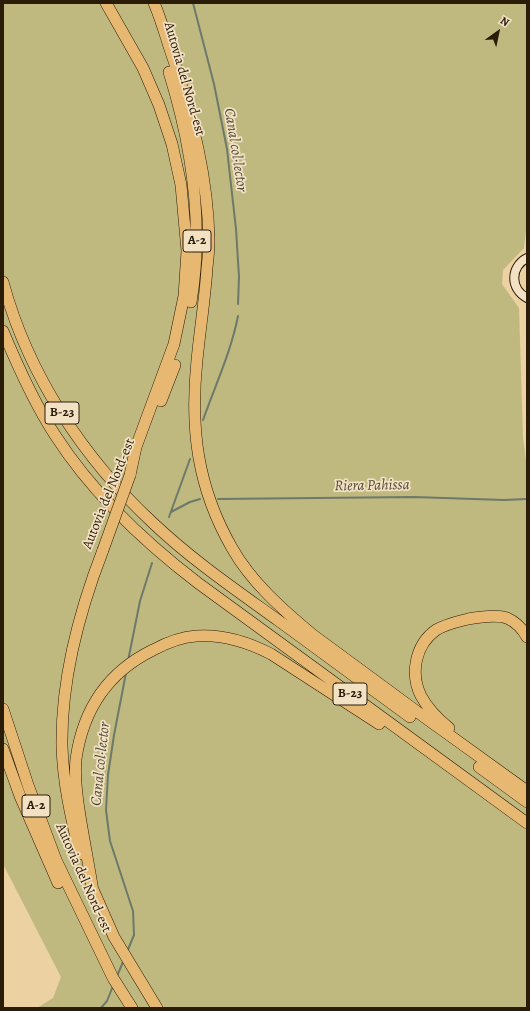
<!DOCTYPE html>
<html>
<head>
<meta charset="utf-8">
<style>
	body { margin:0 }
	#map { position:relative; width:530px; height:1011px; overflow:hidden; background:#ecd1a2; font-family:Alegreya,serif }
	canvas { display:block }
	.frame { position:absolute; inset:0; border:4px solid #2b1c08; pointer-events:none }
	.north { position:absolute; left:478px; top:12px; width:40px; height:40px; -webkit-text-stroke:3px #f3e1c3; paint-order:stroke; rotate:33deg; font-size:11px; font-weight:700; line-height:16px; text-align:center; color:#2b1c08 }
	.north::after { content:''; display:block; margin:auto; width:14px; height:18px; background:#2b1c08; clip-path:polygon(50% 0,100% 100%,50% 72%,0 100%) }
</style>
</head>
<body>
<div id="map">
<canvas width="530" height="1011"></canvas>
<div class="frame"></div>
<div class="north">N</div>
</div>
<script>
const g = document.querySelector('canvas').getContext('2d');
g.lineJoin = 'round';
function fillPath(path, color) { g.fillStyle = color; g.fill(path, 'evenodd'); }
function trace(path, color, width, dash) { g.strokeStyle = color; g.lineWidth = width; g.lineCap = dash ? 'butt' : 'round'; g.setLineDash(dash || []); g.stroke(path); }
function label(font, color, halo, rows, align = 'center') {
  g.font = font + ' Alegreya,serif'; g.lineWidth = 3.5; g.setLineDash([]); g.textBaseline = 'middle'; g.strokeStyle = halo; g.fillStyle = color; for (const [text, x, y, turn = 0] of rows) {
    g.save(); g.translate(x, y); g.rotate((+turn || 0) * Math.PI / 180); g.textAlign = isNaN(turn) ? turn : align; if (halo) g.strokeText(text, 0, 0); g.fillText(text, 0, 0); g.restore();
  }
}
fillPath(new Path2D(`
	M3,3H527V222L524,248L503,270L502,284L519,308L523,438L527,467V1008H37L53,998L61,977L3,864Z`), '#bfb980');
trace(new Path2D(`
	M193,3L214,84L227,149L236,229L239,277L238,304
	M203,420C215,386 231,352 238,316
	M218,499L414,497L504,500L527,499
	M171,512L190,502L200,499
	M169,517L190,459
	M128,661L140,601L152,563
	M126,673L114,735L108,775L106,810L110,841L133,911L134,935L127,952
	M117,976L123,962
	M101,1008L107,1001L113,986`), '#6d7969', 2);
const secondary = new Path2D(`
	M527,258C510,267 510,289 527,298`);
const highway = new Path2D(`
	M106,3L143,68L159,105L172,144L181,185L187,251L184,296L174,344L136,447L130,475
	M154,3C162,21 167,42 174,61C193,122 208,177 209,241C209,250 208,259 207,268C205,299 200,329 197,360C190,428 197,487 232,548C251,582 283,610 313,635L427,719L527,791
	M169,72C192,146 204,225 191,302
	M3,282C28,375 84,459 153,523C192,560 236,590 279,621C323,653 367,685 410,717
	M3,331C18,367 34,403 55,435C93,494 143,541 198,583L527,823
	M161,401L175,365
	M3,709L28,785L56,860L113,978L132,1008
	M449,728C438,719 428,709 421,696C410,674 415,645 436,630C446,624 456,622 468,619C479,617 496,614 507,618C516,622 522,628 527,637
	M3,749L20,796L58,883
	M479,767L527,802
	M80,854C71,818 63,782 62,746C61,679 79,612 103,550
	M91,885L114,937L157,1008
	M93,891C89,866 84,841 80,816C77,798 74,778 76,759C83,710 108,672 153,650C166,643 181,637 196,636C223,634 248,642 271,654L379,724`);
trace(secondary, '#2b1c08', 10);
trace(highway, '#2b1c08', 12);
trace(secondary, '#f3e1c3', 8);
trace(highway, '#e6b871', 11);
const highwayBridge = new Path2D(`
	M103,550L130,475`);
trace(highwayBridge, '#2b1c08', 12, []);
trace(highwayBridge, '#e6b871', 11);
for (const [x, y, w] of [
	[197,241,28],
	[62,413,34],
	[350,694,34],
	[36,806,28]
]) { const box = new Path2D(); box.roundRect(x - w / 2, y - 11, w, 22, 3); g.fillStyle = '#f3e1c3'; g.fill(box); trace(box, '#2b1c08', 1); }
label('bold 13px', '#2b1c08', null, [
	["A-2",197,241],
	["B-23",62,413],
	["B-23",350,694],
	["A-2",36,806]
]);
label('14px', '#2b1c08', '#f3e1c3', [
	["Autovia del Nord-est",184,79,74],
	["Autovia del Nord-est",109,494,-68],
	["Autovia del Nord-est",83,878,66]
]);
label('italic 15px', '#4c4a39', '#f3e1c3', [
	["Canal col·lector",235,150,81],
	["Riera Pahissa",372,486,-1],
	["Canal col·lector",101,764,-84]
]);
</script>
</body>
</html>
